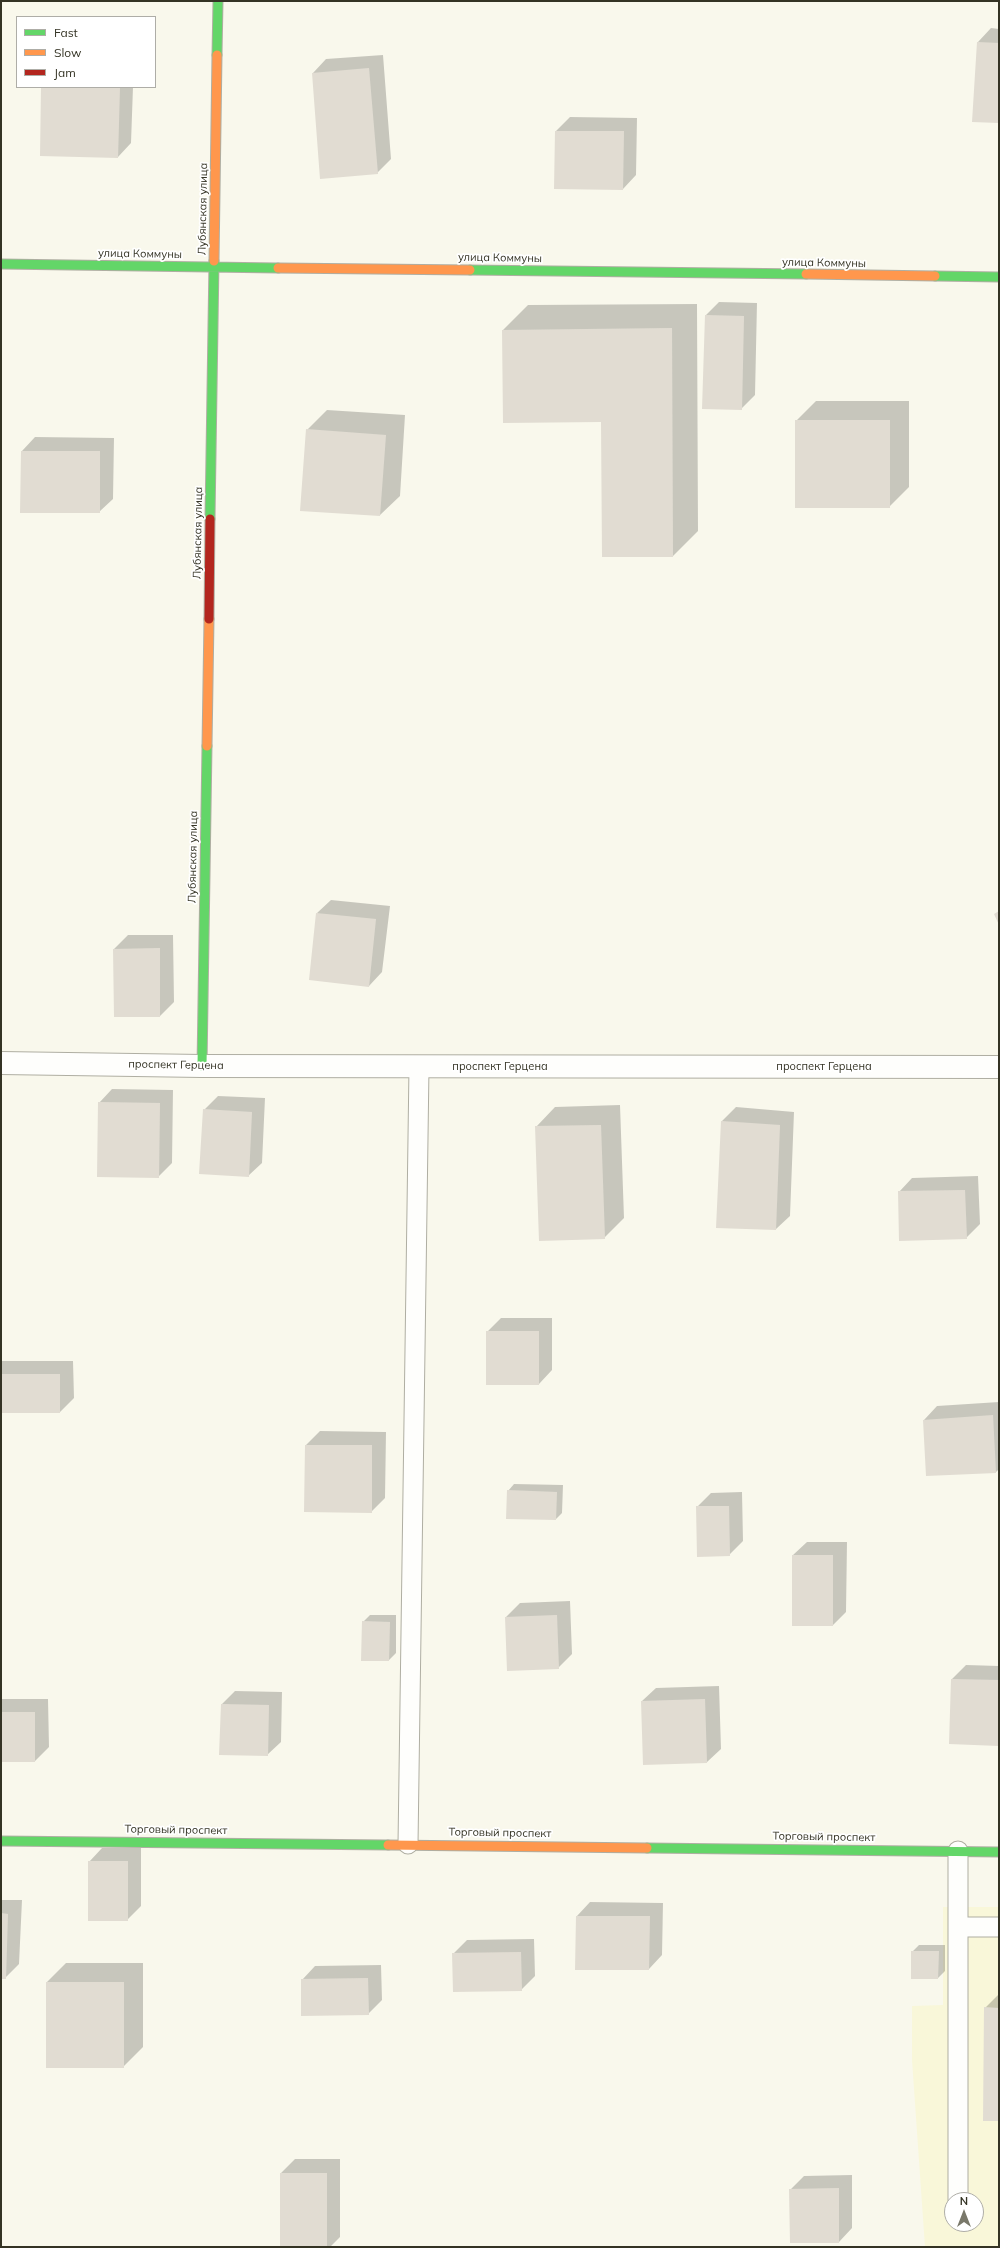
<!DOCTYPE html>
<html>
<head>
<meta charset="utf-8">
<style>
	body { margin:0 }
	#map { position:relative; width:1000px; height:2248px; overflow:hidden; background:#f9f8ec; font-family:Mulish,sans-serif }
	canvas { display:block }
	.frame { position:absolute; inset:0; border:2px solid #343324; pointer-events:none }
	.legend { position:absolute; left:16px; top:16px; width:140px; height:72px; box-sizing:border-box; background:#fff; border:1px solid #aeada7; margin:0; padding:5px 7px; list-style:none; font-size:12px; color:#343324 }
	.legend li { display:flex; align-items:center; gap:8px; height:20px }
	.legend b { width:20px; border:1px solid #aeada7 }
	.north { position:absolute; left:944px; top:2192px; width:40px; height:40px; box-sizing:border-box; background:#fff; border:1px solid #aeada7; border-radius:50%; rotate:0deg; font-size:11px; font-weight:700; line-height:16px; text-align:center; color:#343324 }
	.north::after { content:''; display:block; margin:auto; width:14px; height:18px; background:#79786a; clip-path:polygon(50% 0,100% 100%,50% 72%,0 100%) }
</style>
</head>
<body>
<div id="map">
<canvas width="1000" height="2248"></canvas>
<div class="frame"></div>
<ul class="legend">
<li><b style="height:5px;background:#63d668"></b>Fast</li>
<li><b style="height:5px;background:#ff974d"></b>Slow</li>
<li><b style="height:5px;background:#b3261e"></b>Jam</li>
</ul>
<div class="north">N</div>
</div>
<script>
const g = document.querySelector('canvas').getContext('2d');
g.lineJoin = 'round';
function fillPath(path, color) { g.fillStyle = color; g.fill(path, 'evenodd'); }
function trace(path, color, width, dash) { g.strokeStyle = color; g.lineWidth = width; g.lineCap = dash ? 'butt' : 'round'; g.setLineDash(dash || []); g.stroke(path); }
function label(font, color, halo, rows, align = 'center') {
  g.font = font + ' Mulish,sans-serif'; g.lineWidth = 3.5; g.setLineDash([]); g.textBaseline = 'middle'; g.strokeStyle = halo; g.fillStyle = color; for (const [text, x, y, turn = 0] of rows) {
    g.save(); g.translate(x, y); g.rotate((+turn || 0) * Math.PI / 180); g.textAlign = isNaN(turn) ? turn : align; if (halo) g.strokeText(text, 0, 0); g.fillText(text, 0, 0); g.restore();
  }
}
fillPath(new Path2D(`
	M943,1907H999V2247H925L912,2060V2006L943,2005ZM952,2200H976V2224H952Z`), '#f9f7d9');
fillPath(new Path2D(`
	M991,28L999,29V122L973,121L978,42Z
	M383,55L391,159L377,173L313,73L326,59Z
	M42,87H133L131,143L118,157Z
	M570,117L637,118L636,175L623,189L556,131Z
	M719,302L757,303L755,395L741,409L706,315Z
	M697,304L698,531L673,556H603L602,421L503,330L528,305Z
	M816,401H909V487L889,507L796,421Z
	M327,410L405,415L400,496L380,515L307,430Z
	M35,437L114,438L113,499L99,512L22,451Z
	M331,900L390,906L382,972L369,986L317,913Z
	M128,935H173L174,1002L160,1016L114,949Z
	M112,1089L173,1090L172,1163L158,1177L99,1103Z
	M218,1096L265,1098L262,1163L248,1176L204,1110Z
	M620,1105L624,1218L604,1238L536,1127L555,1107Z
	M736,1107L794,1112L790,1216L776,1229L722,1121Z
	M978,1176L980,1224L966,1238L899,1192L912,1178Z
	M501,1318H552V1370L539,1384L487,1332Z
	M1,1361H73L74,1398L60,1412H1Z
	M999,1402V1469L996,1472L927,1475L924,1420L937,1406Z
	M320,1431L386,1432L385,1498L371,1512L306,1511V1445Z
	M514,1484L563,1485L562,1513L556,1519L508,1491Z
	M742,1492L743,1541L729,1555L697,1507L711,1493Z
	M807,1542H847L846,1612L833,1625L793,1555Z
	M570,1601L572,1654L558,1668L506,1617L520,1603Z
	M370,1615H396V1653L389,1660L363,1622Z
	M966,1665L999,1666V1745L950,1743L952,1679Z
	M719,1686L721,1749L707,1762L642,1701L656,1688Z
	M235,1691L282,1692L281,1742L267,1755L222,1704Z
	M1,1699H48L49,1747L35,1761H1Z
	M102,1848H141V1906L127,1920L89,1862Z
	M1,1900H22L19,1964L5,1978H1Z
	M590,1902L663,1903L662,1955L649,1969L577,1916Z
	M534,1939L535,1976L521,1990L453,1954L467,1940Z
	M919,1945H945V1971L938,1978L912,1952Z
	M66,1963H143V2047L123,2067L47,1982Z
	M381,1965L382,2000L368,2014L302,1980L315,1966Z
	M999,1994V2120L985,2008Z
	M295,2159H340V2237L330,2247H281V2173Z
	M852,2175V2228L839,2242L790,2190L804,2176Z`), '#0003');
fillPath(new Path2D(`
	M977,42L999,43V123L972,122Z
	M369,68L378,174L320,179L312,73Z
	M41,87H120L118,158L40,156Z
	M555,131H624L623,190L554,189Z
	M705,315L744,316L742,410L702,409Z
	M672,328L673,557H602L601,422L503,423L502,330Z
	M795,420H890V508H795Z
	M306,429L386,435L380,516L300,511Z
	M21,451H100V513H20Z
	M999,911V925L994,914Z
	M316,913L376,919L369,987L309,980Z
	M160,948V1017H114L113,949Z
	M98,1102L160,1103L159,1178L97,1177Z
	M203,1109L252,1112L249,1177L199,1174Z
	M721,1121L780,1125L776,1230L716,1228Z
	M601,1125L605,1239L539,1241L535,1126Z
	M965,1190L967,1239L899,1241L898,1191Z
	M486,1331H539V1385H486Z
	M1,1374H60V1413H1Z
	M993,1415L996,1473L926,1476L923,1420Z
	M305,1445H372V1513L304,1512Z
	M507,1490L557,1492L556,1520L506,1519Z
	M696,1506H729L730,1556L697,1557Z
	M792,1555H833V1626H792Z
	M557,1615L559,1669L507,1671L505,1617Z
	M362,1621L390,1622L389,1661H361Z
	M951,1679L999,1680V1746L949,1744Z
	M705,1699L707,1763L643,1765L641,1701Z
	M221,1704L269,1705L268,1756L219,1755Z
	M1,1712H35V1762H1Z
	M88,1861H128V1921H88Z
	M1,1913L8,1914L6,1979H1Z
	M576,1916H650L649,1970H575Z
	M911,1951H939L938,1979H911Z
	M521,1952L522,1991L453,1992L452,1953Z
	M368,1978L369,2015L301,2016V1979Z
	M46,1982H124V2068H46Z
	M984,2007L999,2008V2121H983Z
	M280,2173H327V2247H280Z
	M839,2188V2243H790L789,2189Z`), '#e1dcd2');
const lane = new Path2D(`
	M408,1844L419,1067
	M958,1927H999
	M958,2200V1851`);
const street = new Path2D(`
	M1,1063L202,1066L999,1067`);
const fast = new Path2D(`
	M217,55L218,1
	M1,264L278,268
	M470,270L806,274
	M935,276L999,277
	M210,519L214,261
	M202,1066L207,746
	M1,1841L388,1845
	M647,1848L999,1852`);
const slow = new Path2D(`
	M214,261L217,55
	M278,268L470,270
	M806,274L935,276
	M207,746L209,619
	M388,1845L647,1848`);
const jam = new Path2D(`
	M209,619L210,519`);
trace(lane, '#afaea2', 21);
trace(street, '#afaea2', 24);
trace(fast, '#afaea2', 11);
trace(slow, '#afaea2', 11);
trace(jam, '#afaea2', 11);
trace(lane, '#fefefc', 19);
trace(street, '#fefefc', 22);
trace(fast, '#63d668', 9);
trace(slow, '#ff974d', 9);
trace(jam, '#b3261e', 9);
label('11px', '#343324', '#fff', [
	["Лубянская улица",203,209,-89],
	["улица Коммуны",140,254,1],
	["улица Коммуны",500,258,1],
	["улица Коммуны",824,263,1],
	["Лубянская улица",198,533,-89],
	["Лубянская улица",193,857,-89],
	["проспект Герцена",176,1065,1],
	["проспект Герцена",500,1067],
	["проспект Герцена",824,1067],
	["Торговый проспект",176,1830,1],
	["Торговый проспект",500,1833,1],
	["Торговый проспект",824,1837,1]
]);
</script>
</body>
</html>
